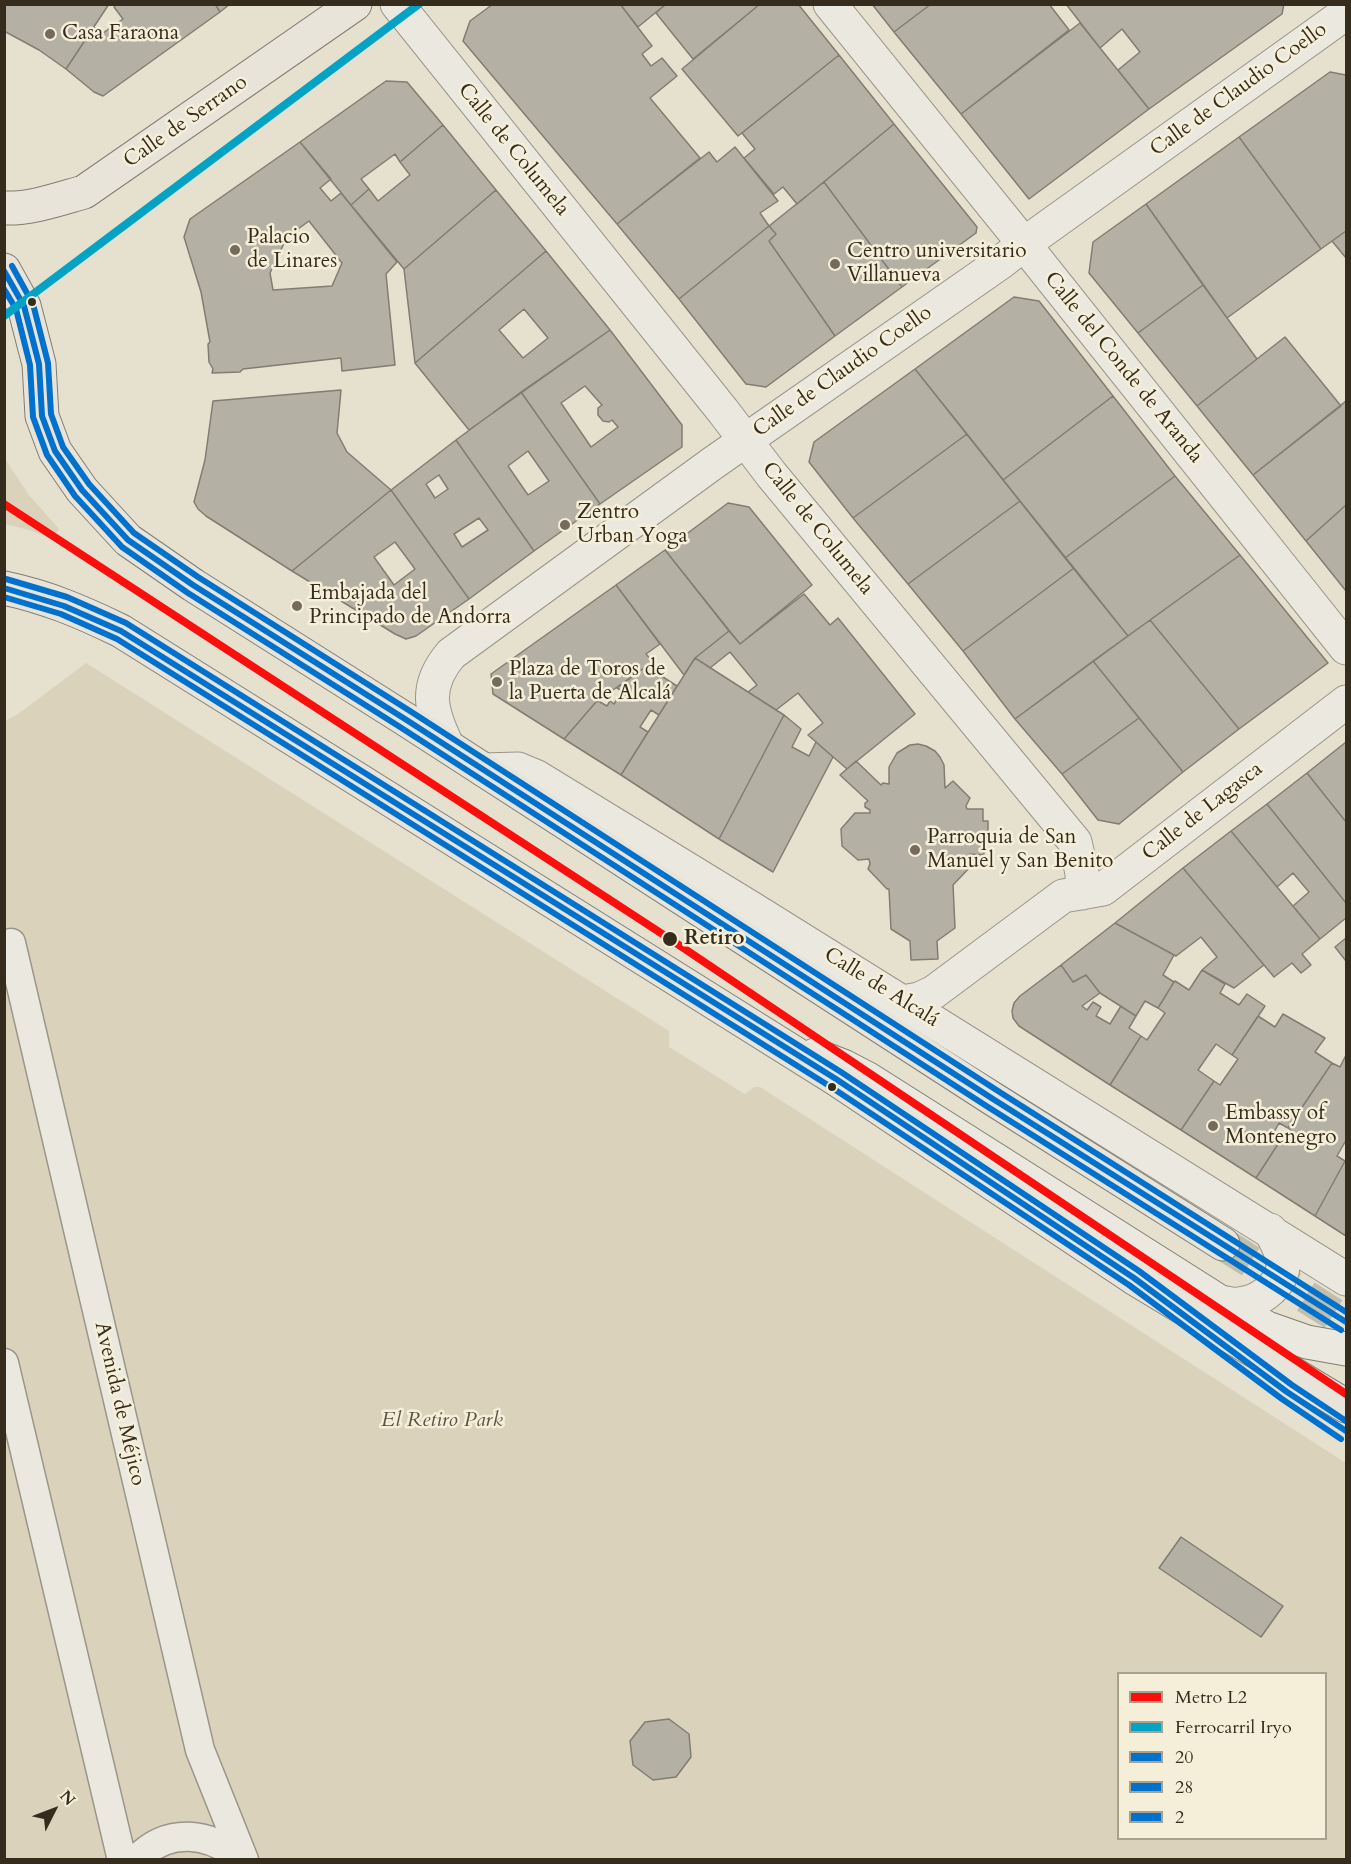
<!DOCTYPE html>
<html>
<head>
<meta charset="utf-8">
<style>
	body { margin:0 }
	#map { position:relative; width:1351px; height:1864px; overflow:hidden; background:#e6e1cf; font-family:Cardo,serif }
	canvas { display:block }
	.frame { position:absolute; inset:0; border:6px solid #362c1e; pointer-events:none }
	.legend { position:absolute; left:1117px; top:1672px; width:210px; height:168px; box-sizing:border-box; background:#f5efd9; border:2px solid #a9a18e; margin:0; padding:8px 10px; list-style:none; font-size:18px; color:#362c1e }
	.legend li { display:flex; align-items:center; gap:12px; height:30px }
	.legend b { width:30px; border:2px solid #a9a18e }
	.north { position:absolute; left:24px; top:1780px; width:60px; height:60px; -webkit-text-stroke:4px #f5efd9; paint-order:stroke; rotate:48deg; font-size:16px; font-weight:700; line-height:24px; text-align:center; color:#362c1e }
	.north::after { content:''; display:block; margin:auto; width:21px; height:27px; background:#362c1e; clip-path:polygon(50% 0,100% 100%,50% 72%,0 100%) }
</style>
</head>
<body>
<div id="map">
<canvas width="1351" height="1864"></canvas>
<div class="frame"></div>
<ul class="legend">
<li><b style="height:8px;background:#fb0f0c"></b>Metro L2</li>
<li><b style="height:8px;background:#03a3c5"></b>Ferrocarril Iryo</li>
<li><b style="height:8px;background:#0072ce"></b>20</li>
<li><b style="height:8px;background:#0072ce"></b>28</li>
<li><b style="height:8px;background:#0072ce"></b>2</li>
</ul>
<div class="north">N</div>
</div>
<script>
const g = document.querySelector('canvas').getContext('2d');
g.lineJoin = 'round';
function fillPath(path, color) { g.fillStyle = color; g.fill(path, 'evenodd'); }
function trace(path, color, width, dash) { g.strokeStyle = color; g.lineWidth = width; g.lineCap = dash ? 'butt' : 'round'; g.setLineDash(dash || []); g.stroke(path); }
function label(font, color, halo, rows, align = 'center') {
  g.font = font + ' Cardo,serif'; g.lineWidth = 5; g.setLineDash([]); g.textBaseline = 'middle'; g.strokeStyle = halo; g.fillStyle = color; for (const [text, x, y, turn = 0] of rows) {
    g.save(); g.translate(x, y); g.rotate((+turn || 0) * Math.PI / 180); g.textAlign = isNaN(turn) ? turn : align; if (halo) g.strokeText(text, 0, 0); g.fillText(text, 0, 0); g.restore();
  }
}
fillPath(new Path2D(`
	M5,459L29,495L59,529L53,539L29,530L5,524Z
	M86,663L669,1031V1047L745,1094L754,1087H760L1346,1463V1859H5V721L18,714ZM1118,1674H1326V1838H1118Z`), '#dad2ba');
const building = new Path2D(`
	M4,4H109L66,69L39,50L4,31Z
	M117,4H215L220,12L103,96L94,92L66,69L94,27L103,33L123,19L114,7Z
	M215,4H230L220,12Z
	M493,4H620L652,46L642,54L651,66L662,58L677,76L650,98L700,158L617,224L463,41L470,21Z
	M620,4H666L638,27Z
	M666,4H760L693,59L656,13Z
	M760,4H798L839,55L738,136L682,69Z
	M872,4H931L894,32Z
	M931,4H1049L1069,30L961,114L894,32Z
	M1066,4H1284L1282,14L1149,109L1118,70L1140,52L1122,29L1100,48Z
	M1080,23L1149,109L1029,199L961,114Z
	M839,55L894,124L797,204L783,187L774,194L744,158L755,149L742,133Z
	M1330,72L1346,75V231L1321,249L1239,137Z
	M386,81L407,82L443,125L400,162L395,154L361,179L369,189L351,205L300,142Z
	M894,124L977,227L976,233L902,287L824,182Z
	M443,125L496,190L404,269L351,205L369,189L378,201L410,175L400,162Z
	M1239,137L1321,249L1227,318L1146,204Z
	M300,142L331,179L320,188L331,201L341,193L397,262L386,274L395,365L342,371L341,358L243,369L240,372L212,373L213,369L209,362L208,344L210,342L201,292L184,237L190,219ZM309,221L342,263L332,286L273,290L270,273L287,237Z
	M735,147L778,201L760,213L769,226L679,299L617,224L709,152L717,162Z
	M824,182L902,287L835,336L769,241L776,234L769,226Z
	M496,190L546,251L415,363L404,269Z
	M1146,204L1203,285L1138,333L1089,273L1093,242Z
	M769,226L776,234L769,241L835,336L766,387L746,384L679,299Z
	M1346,231V258L1332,241Z
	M546,251L610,330L469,430L415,363ZM524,309L548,338L523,358L499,330Z
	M1203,285L1257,359L1197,406L1138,333Z
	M1014,297L1039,301L1113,396L1003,480L915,369Z
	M610,330L682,425V447L600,504L521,392ZM585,386L602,405L598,408V415L603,421L609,422L612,420L618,427L591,447L561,403Z
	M1285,337L1341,406L1253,475L1197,406Z
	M915,369L967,434L853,518L809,462L814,442Z
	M341,390L337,433L347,452L391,490L292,571L206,516L198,509L194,502L205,460L213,401Z
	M521,392L600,504L534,551L456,440ZM528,451L549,481L528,495L508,466Z
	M1113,396L1175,476L1065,558L1003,480Z
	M1346,401V505L1306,541L1253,475Z
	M967,434L1020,501L908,584L853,518Z
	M456,440L534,551L469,599L391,490ZM439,475L448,489L435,498L426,484ZM479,518L488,530L462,547L454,534Z
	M1175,476L1240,555L1128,636L1065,558Z
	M391,490L469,599L416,636L406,639L395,634L292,571ZM395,542L415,569L394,585L374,557Z
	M1020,501L1074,568L963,651L908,584Z
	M728,503L749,507L812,585L740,644L665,550Z
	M1346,505V591L1306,541Z
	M665,550L729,631L695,658L684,675L616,585Z
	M1240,555L1328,663L1239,729L1150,620Z
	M1074,568L1128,636L1015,719L963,651Z
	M616,585L660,644L646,654L653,662L651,663L596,702L564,739L493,694L491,674Z
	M804,594L830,625L838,618L915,714L847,769L808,735L823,723L798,693L776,710L748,692L757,685L730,652L710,668L695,658L729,631L740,644Z
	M1150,620L1239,729L1183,772L1093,661Z
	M695,658L784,715L719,839L621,775Z
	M1093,661L1139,718L1062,774L1015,719Z
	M651,663L655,666L652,670L677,686L659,715L651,710L640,727L648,732L621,775L564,739L596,702L598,701L607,706L610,701L614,704L622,691L617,688Z
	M784,715L801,729L792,747L809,756L816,742L833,757L773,872L719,839Z
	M1139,718L1183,772L1119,824L1098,820L1062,774Z
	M1346,742V822L1307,773Z
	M918,744L926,746L935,751L940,757L944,765L945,788L953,781L970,798L966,806L967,809H983V821H988V841L984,842V855L970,854L972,865L953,885L955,928L937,941L938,959L911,960L910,941L891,929L889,889H887L868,869L870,864L869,859L858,860L842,846L841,829L855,813H870V810L865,807V803L868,801L840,775L856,761L881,785L883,783L889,784V767L897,753L910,745Z
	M1307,773L1346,822V903L1267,804Z
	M1267,804L1346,903V918L1320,939L1293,906L1309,892L1293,873L1277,887L1231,831Z
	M1231,831L1320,939L1302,954L1311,965L1301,973L1292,963L1274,977L1183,868Z
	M1183,868L1264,965L1234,988L1202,970L1217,957L1201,937L1176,956L1115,923Z
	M1115,923L1174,955L1163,975L1174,982L1158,1008L1145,1001L1136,1016L1100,993L1086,975L1073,982L1061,965Z
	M1346,938V961L1335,947Z
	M1061,965L1073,982L1086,975L1100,993L1082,1006L1087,1010L1093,1002L1101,1007L1096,1016L1110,1024L1121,1006L1136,1016L1129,1028L1141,1036L1110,1085L1019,1026L1013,1018L1012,1011L1014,1003L1020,996Z
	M1202,970L1225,984L1220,993L1239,1005L1247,994L1265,1006L1232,1055L1216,1044L1198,1070L1214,1081L1181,1130L1110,1085L1141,1036L1147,1040L1165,1013L1158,1008L1174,982L1175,981L1189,990Z
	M1283,1014L1325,1038L1315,1052L1332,1063L1288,1128L1279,1123L1272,1136L1280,1141L1256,1178L1181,1130L1214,1081L1220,1085L1238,1059L1232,1055L1258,1016L1275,1027Z
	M1346,1055V1143L1345,1142L1337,1156L1345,1161L1315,1216L1256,1178L1280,1141L1287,1145L1295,1133L1288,1128L1332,1063L1340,1067Z
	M1345,1161L1346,1162V1236L1315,1216Z
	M1181,1537L1283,1606L1261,1637L1159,1568Z
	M669,1719L689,1734L691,1757L676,1777L653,1780L633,1765L630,1741L645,1722Z`);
fillPath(building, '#b4b0a4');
trace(building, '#817d72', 1.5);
trace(new Path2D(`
	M1223,1244L1346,1322`), '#c3bdac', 33, [33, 16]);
const pedestrian = new Path2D(`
	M11,943L200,1750L244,1860
	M4,1363L122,1860
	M136,1860C168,1826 210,1832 243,1860`);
const minor = new Path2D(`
	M397,4L723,411L771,474L1075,842L1082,873V893
	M830,4L1024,244L1346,648
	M447,745C430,710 424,686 451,654L713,463L1000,263L1024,244L1346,13
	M484,770L518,769L537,777L756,911L1346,1279
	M903,1002L919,999L934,992L1063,896L1103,889L1346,702
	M1220,1302C1226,1303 1233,1305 1239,1304C1260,1302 1285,1284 1283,1261C1281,1250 1275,1240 1270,1230`);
const secondary = new Path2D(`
	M815,1055L843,1066L868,1079L1220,1302L1267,1328L1307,1342L1346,1349`);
const primary = new Path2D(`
	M4,208C31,209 59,199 84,192L355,4
	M4,270L24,306L39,364L42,416L55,451L82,490L128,540L193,585L405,719L993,1099L1223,1244
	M4,588C47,597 82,612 121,631L836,1079L1134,1278L1346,1406`);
trace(pedestrian, '#9a958a', 31);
trace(minor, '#9a958a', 35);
trace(secondary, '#817d72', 35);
trace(primary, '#817d72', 35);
trace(pedestrian, '#ebe9df', 28);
trace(minor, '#ebe9df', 33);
trace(secondary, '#ebe9df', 33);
trace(primary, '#e8e4da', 33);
trace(new Path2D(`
	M4,271L24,306L39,364L42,416L55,451L82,490L128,540L193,585L405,719L993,1099L1346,1322
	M4,588L64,606L121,631L836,1079L1134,1278L1287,1392L1346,1431`), '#0072ce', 6);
trace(new Path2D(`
	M4,289L16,309L30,365L33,417L47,455L75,496L122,547L188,593L400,727L988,1107L1341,1330
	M4,597L61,614L117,639L831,1087L1129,1285L1282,1399L1341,1439`), '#0072ce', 6);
trace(new Path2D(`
	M12,266L33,304L48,363L51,414L63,447L89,484L134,533L198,577L410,711L998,1091L1346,1312
	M6,579L67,597L126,623L841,1072L1139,1271L1292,1385L1346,1421`), '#0072ce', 6);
trace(new Path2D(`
	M4,316L419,4`), '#03a3c5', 8);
trace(new Path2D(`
	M4,504L673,941L1346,1394`), '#fb0f0c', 8);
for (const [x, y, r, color] of [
	[50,34,6,"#746b5c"],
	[235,250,6,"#746b5c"],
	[835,264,6,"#746b5c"],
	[32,302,5,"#362c1e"],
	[565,525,6,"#746b5c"],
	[297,606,6,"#746b5c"],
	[497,682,6,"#746b5c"],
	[915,850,6,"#746b5c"],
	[670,939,8,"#362c1e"],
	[832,1087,5,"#362c1e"],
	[1213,1126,6,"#746b5c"]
]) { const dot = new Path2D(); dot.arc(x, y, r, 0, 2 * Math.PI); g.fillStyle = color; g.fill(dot); trace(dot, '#f5efd9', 2); }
label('21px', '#362c1e', '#f5efd9', [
	["Casa Faraona",62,34],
	["Palacio",247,238],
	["de Linares",247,262],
	["Centro universitario",847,252],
	["Villanueva",847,276],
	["Zentro",577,513],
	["Urban Yoga",577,537],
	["Embajada del",309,594],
	["Principado de Andorra",309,618],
	["Plaza de Toros de",509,670],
	["la Puerta de Alcalá",509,694],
	["Parroquia de San",927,838],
	["Manuel y San Benito",927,862],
	["Embassy of",1225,1114],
	["Montenegro",1225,1138]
], 'left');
label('21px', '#362c1e', '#f5efd9', [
	["Calle de Claudio Coello",1239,90,-36],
	["Calle de Serrano",186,122,-35],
	["Calle de Columela",513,150,51],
	["Calle del Conde de Aranda",1123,368,51],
	["Calle de Claudio Coello",843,372,-35],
	["Calle de Columela",817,529,51],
	["Calle de Lagasca",1203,812,-38],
	["Calle de Alcalá",881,988,32],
	["Avenida de Méjico",119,1404,77]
]);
label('bold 21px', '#362c1e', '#f5efd9', [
	["Retiro",684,939]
], 'left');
label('italic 21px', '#5c5241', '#f5efd9', [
	["El Retiro Park",442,1421]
]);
</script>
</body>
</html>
